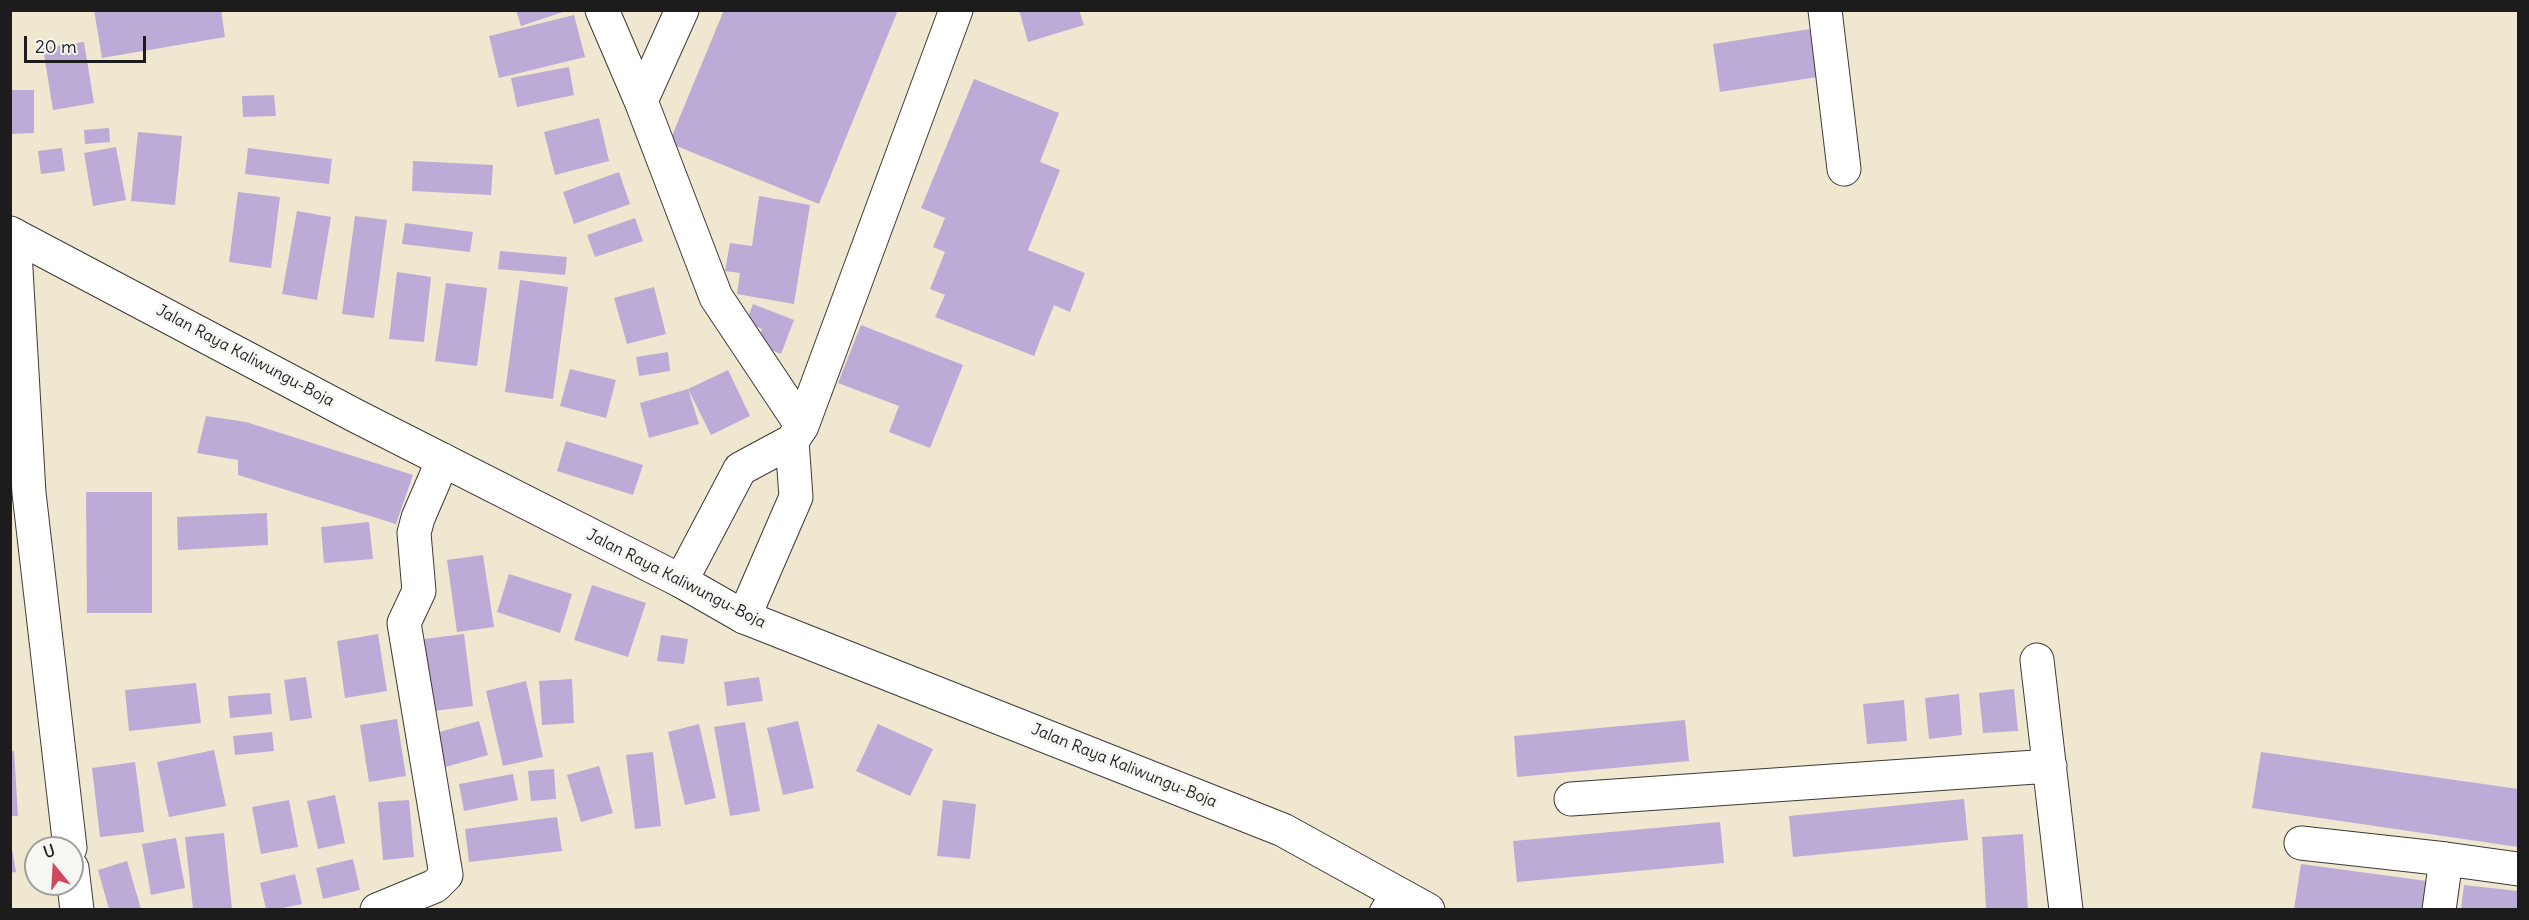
<!DOCTYPE html>
<html>
<head>
<meta charset="utf-8">
<style>
	body { margin:0 }
	#map { position:relative; width:2529px; height:920px; overflow:hidden; background:#f0e7d0; font-family:Delius,sans-serif }
	canvas { display:block }
	.frame { position:absolute; inset:0; border:12px solid #1c1c1c; pointer-events:none }
	.north { position:absolute; left:24px; top:836px; width:60px; height:60px; box-sizing:border-box; background:#f6f6f2; border:2px solid #9f9f9c; border-radius:50%; rotate:342deg; font-size:16px; font-weight:700; line-height:24px; text-align:center; color:#1c1c1c }
	.north::after { content:''; display:block; margin:auto; width:21px; height:27px; background:#d1495b; clip-path:polygon(50% 0,100% 100%,50% 72%,0 100%) }
	.scale { position:absolute; left:24px; top:36px; width:122px; height:27px; box-sizing:border-box; border:3px solid #1c1c1c; border-top:0; padding-left:8px; font-size:18px; line-height:21px; white-space:nowrap; color:#1c1c1c; -webkit-text-stroke:4px #f6f6f2; paint-order:stroke }
</style>
</head>
<body>
<div id="map">
<canvas width="2529" height="920"></canvas>
<div class="frame"></div>
<div class="north">U</div>
<div class="scale">20 m</div>
</div>
<script>
const g = document.querySelector('canvas').getContext('2d');
g.lineJoin = 'round';
function fillPath(path, color) { g.fillStyle = color; g.fill(path, 'evenodd'); }
function trace(path, color, width, dash) { g.strokeStyle = color; g.lineWidth = width; g.lineCap = dash ? 'butt' : 'round'; g.setLineDash(dash || []); g.stroke(path); }
function label(font, color, halo, rows, align = 'center') {
  g.font = font + ' Delius,sans-serif'; g.lineWidth = 6; g.setLineDash([]); g.textBaseline = 'middle'; g.strokeStyle = halo; g.fillStyle = color; for (const [text, x, y, turn = 0] of rows) {
    g.save(); g.translate(x, y); g.rotate((+turn || 0) * Math.PI / 180); g.textAlign = isNaN(turn) ? turn : align; if (halo) g.strokeText(text, 0, 0); g.fillText(text, 0, 0); g.restore();
  }
}
fillPath(new Path2D(`
	M94,10H221L225,37L102,58Z
	M516,10H566V11L521,26Z
	M724,10H898L819,204L669,143Z
	M1019,10H1079L1084,25L1028,42Z
	M574,15L585,57L499,78L489,36Z
	M1817,28L1824,76L1720,92L1713,44Z
	M84,42L94,103L53,110L43,48Z
	M569,67L574,95L517,107L511,78Z
	M974,79L1059,113L1040,162L1060,170L1028,250L1085,273L1070,312L1054,305L1034,356L935,317L945,295L930,289L945,252L933,247L945,218L921,208Z
	M10,90H34V133L10,134Z
	M274,95L276,116L243,117L242,96Z
	M599,118L609,161L555,175L544,132Z
	M109,128L110,142L85,144L84,130Z
	M138,132L182,136L175,205L131,201Z
	M116,147L126,200L93,206L84,153Z
	M62,148L65,171L41,174L38,151Z
	M248,148L332,159L329,184L245,174Z
	M413,161L493,165L491,195L412,191Z
	M619,172L630,204L574,224L563,192Z
	M238,192L280,197L271,268L229,262Z
	M759,196L810,205L794,304L737,294L740,273L725,271L730,243L752,246Z
	M297,211L331,217L317,300L282,294Z
	M355,216L387,220L374,318L342,314Z
	M635,218L643,241L595,257L587,235Z
	M405,223L473,232L470,252L402,244Z
	M500,251L567,257L565,275L498,269Z
	M397,272L431,277L424,342L389,339Z
	M520,280L568,287L553,399L505,392Z
	M446,283L487,288L477,366L435,361Z
	M654,287L666,334L627,344L614,298Z
	M753,304L794,320L781,354L756,344L762,329L746,322Z
	M861,325L963,365L930,448L889,432L899,406L838,383Z
	M668,352L670,371L639,376L636,357Z
	M570,369L616,380L606,418L560,406Z
	M728,370L750,416L711,435L688,389Z
	M688,389L699,424L649,438L640,403Z
	M206,416L246,422L413,475L396,524L238,475V460L197,453Z
	M566,441L643,465L633,495L557,471Z
	M86,492H152V613H87Z
	M267,513L268,545L178,550L177,517Z
	M369,522L373,559L324,563L321,527Z
	M483,555L494,627L457,632L447,560Z
	M509,574L572,594L560,633L497,612Z
	M592,585L646,603L628,657L574,640Z
	M378,634L387,691L345,698L337,641Z
	M464,634L473,706L434,711L424,639Z
	M661,635L688,639L684,664L657,661Z
	M306,677L312,718L290,721L284,680Z
	M759,677L763,701L727,706L724,682Z
	M572,679L574,723L542,725L539,681Z
	M526,681L543,757L503,766L486,691Z
	M196,683L201,723L129,731L125,690Z
	M2014,689L2018,731L1983,733L1979,693Z
	M270,693L272,714L230,718L228,696Z
	M1959,694L1962,735L1929,739L1925,698Z
	M1904,700L1907,741L1867,744L1863,704Z
	M397,719L406,776L369,782L360,725Z
	M1685,720L1689,761L1517,777L1514,736Z
	M479,721L488,755L442,768L432,734Z
	M798,721L814,788L783,795L767,728Z
	M745,722L760,811L730,816L714,727Z
	M699,724L716,798L685,805L668,732Z
	M878,724L933,749L910,796L856,771Z
	M272,732L274,751L235,755L233,736Z
	M214,750L226,806L169,817L157,762Z
	M14,751L18,816H10V752Z
	M653,752L661,826L635,829L626,755Z
	M2261,752L2518,789V847L2252,808Z
	M135,762L144,832L100,837L92,768Z
	M599,766L613,813L581,822L567,775Z
	M554,769L556,799L531,801L528,771Z
	M513,774L518,800L464,811L459,784Z
	M335,795L345,843L318,849L307,801Z
	M1964,799L1968,840L1793,857L1789,816Z
	M289,800L298,847L261,854L252,807Z
	M409,800L414,857L383,860L378,802Z
	M943,800L976,804L970,859L937,856Z
	M557,817L562,851L469,862L465,829Z
	M1720,822L1724,863L1517,882L1513,841Z
	M224,833L232,909H193L185,837Z
	M2023,834L2028,909H1986L1982,837Z
	M10,837L16,872L10,873Z
	M176,838L185,888L151,895L142,844Z
	M353,859L360,890L323,899L316,868Z
	M127,861L141,909H109L98,870Z
	M2301,864L2434,882L2430,909H2294Z
	M295,874L302,904L278,909H266L260,883Z
	M2464,885L2518,891V909H2461Z`), '#bcabd6');
const service = new Path2D(`
	M1379,910L1392,889`);
const minor = new Path2D(`
	M602,10L641,101L716,297L802,426
	M1825,10L1844,169
	M641,101L682,10
	M14,235L29,493L70,848
	M681,581L740,469L792,441L802,426L956,10
	M744,617L796,497L792,441
	M2037,660L2066,910
	M1571,799L2050,766
	M2301,843L2446,859L2518,869
	M72,868L77,910
	M377,910L435,886L446,875L404,623L419,591L414,533L418,518L443,460
	M2439,910L2446,859`);
const secondary = new Path2D(`
	M10,233L356,416L681,581L744,617L1283,830L1428,910`);
trace(service, '#3c3a37', 20);
trace(minor, '#3c3a37', 35);
trace(secondary, '#3c3a37', 35);
trace(service, '#fff', 18);
trace(minor, '#fff', 33);
trace(secondary, '#fff', 33);
label('16px', '#1c1c1c', '#f6f6f2', [
	["Jalan Raya Kaliwungu-Boja",245,356,28],
	["Jalan Raya Kaliwungu-Boja",676,579,27],
	["Jalan Raya Kaliwungu-Boja",1124,766,22]
]);
</script>
</body>
</html>
